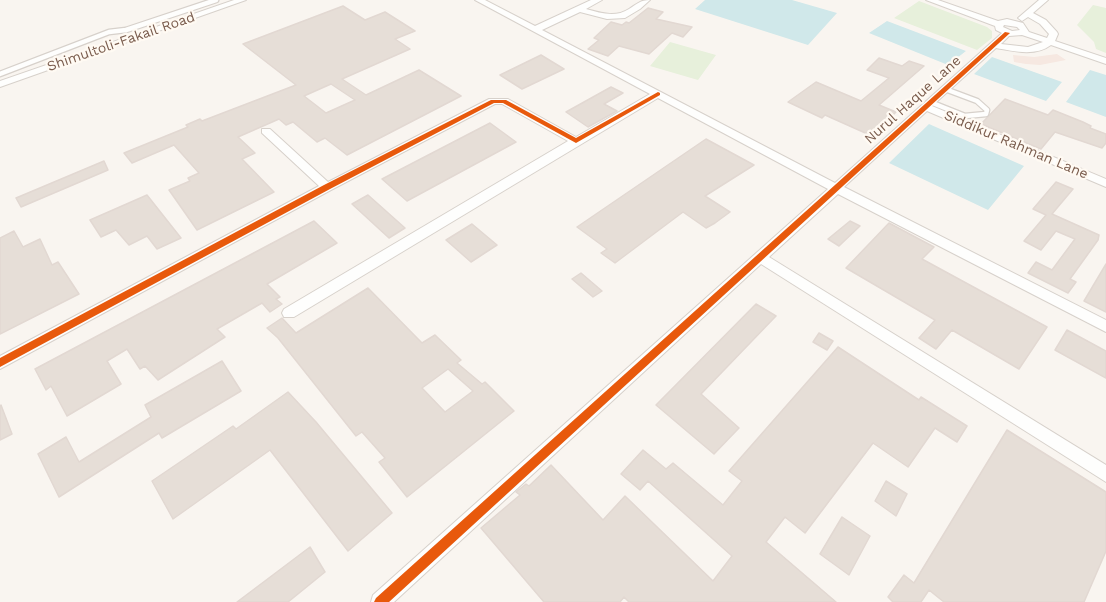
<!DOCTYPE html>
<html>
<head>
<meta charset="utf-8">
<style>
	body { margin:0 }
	canvas { display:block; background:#f9f5f0 }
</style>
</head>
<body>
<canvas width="1106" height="602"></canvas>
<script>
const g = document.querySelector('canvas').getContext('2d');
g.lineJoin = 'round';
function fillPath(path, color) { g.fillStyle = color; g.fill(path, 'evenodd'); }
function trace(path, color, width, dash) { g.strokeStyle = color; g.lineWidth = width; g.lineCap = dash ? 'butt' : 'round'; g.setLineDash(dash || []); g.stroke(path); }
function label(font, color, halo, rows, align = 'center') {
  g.font = font + ' "Work Sans",sans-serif'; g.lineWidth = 4.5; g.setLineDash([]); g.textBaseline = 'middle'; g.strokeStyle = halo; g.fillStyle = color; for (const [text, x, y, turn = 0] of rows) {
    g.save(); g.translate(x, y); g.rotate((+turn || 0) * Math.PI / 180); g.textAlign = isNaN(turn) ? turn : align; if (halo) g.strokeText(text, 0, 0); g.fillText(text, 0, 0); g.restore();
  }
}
fillPath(new Path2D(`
	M1057,54L1066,60L1040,65L1026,64L1014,62L1013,55L1034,57Z`), '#f6e8e1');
fillPath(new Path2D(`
	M919,1L987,27L992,31V38L977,50L894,18Z
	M1093,5L1106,8V53L1096,49L1094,42L1077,25Z
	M670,42L716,55L698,80L650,66Z`), '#e7f0db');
fillPath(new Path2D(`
	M705,0H792L837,13L808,45L695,9Z
	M887,21L966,51L948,65L869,33Z
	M992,57L1062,82L1046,101L974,74Z
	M1090,70L1106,75V117L1066,102Z
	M929,124L1024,166L988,210L889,163Z`), '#d0e8ea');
const building = new Path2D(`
	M343,6L365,20L385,12L415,31L395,39L410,49L342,79L366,95L419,70L461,96L347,155L325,138L317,142L293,122L286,125L279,119L238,137L255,153L242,159L274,192L197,230L169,190L190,181L188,178L199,173L174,145L132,163L124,153L188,127L186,125L200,119L202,121L296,85L243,44ZM331,84L355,100L326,113L304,96Z
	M648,8L663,12L656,19L692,27L683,37L672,33L649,54L619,46L608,56L588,49L599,40L594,38L611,22L622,25L626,22L629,23Z
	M541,55L564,69L522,89L500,75Z
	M879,58L902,66L909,61L924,66L879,105L896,112L872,136L825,115L822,118L788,102L816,82L861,101L889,78L867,70Z
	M611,87L623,93L604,104L617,111L588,127L566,112Z
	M1005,99L1048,115L1053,110L1083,122L1091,126L1090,128L1106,134V143L1102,148L1055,132L1041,149L981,124Z
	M490,123L516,142L407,201L382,179Z
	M706,139L754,165L705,196L730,212L715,223L706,228L683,212L615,263L601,253L607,249L577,227Z
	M104,161L108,170L21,207L16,198Z
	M1056,182L1073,189L1052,214L1099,235L1098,240L1070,279L1076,282L1068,293L1028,273L1036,262L1052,270L1075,239L1056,231L1041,250L1024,241L1046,215L1033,209Z
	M147,195L181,238L157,249L147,236L129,245L116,230L101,237L90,220Z
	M368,195L405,228L389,238L352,204Z
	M314,221L337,243L267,284L280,297L276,299L282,304L270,312L262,303L217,329L225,337L158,380L145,366L140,369L127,349L107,361L121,384L67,416L51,386L46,390L35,369Z
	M850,221L860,226L839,246L828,239Z
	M889,223L934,247L922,259L1047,327L1019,369L952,330L936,349L919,338L935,320L846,268Z
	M472,224L497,245L471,262L446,240Z
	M14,231L23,247L40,239L52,265L58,262L79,294L0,334V238Z
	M1106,264V312L1084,301Z
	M581,273L602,291L593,297L572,279Z
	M368,288L422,343L435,335L461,360L457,363L482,384L485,382L514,411L407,497L379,462L385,458L362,432L356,436L278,338L267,328L282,318L296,333ZM448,369L473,391L445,412L422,388Z
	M756,304L776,316L701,394L739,428L714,454L656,405Z
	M1067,330L1106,351V378L1055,350Z
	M819,333L833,341L827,350L813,342Z
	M838,347L919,400L921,397L967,426L957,442L935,428L908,467L873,443L805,533L785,517L766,542L836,602H629L624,597L620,602H544L481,528L520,495L516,492L526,484L529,486L551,465L603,520L625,496L713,581L732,556L648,481L640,490L621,474L643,450L666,469L673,463L723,505L742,481L729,471Z
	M222,361L241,391L162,438L159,433L59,497L38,454L66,437L79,462L151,417L145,405Z
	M288,392L316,422L392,513L348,551L270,450L173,519L152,481L233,426L236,429Z
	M1,405L12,434L0,440V406Z
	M1007,430L1106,492V551L1084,602H944L929,590L921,602H893L888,597L904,575L914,583Z
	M886,481L907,494L896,516L875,501Z
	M842,517L870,536L849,575L820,554Z
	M310,547L325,572L288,602H237Z`);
fillPath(building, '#e6ded7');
trace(building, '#e2d8d2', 1.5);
const service = new Path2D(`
	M0,74L109,32L126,30L216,0
	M930,102L965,116L986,114L987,110L977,101L945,89`);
const minor = new Path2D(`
	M234,0H246L0,87V81Z
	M475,0H485L535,26L591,0H602L586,9C601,13 615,18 629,9C637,4 640,0 650,0L640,9L625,18L607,19L580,12L542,30L835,183L1002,33L996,30L995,26L926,0H938L998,21L1007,19L1023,23L1029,32L1047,38L1049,34L1040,24L1028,17L1022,21L1018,18L1039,0H1048L1033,13L1046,20L1057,32L1058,34L1055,41L1106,58V64L1051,45C1035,57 1013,51 996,48L932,106L1106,179V187L927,111L844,187L1106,320V332L838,194L769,257L1106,465V482L761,264L394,602H371L373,595L828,189L658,98L294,317H284L282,313L284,309L568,141L502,104H495L331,190L0,369V356L319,186L262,133V129H270L328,182L489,99H508L576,137L650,94ZM1004,25L1017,27L1020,30L1012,31L1003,27ZM1022,35L1043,42L1028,47L1001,44L1009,36Z`);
trace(service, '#d7d1cb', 7);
trace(minor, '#d7d1cb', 2);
trace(service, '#fefefd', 4.5);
fillPath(minor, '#fefefd');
fillPath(new Path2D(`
	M1005,32L1010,33L389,602H374L376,598Z
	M658,92L660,93V95L576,143L503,103H494L330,189L0,367V358L324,185L491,100H506L576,138Z`), '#e8590c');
label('14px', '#7a5c4d', '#fffaf3', [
	["Shimultoli-Fakail Road",121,42,-19],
	["Nurul Haque Lane",913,100,-42],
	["Siddikur Rahman Lane",1016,145,23]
]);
</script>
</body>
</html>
